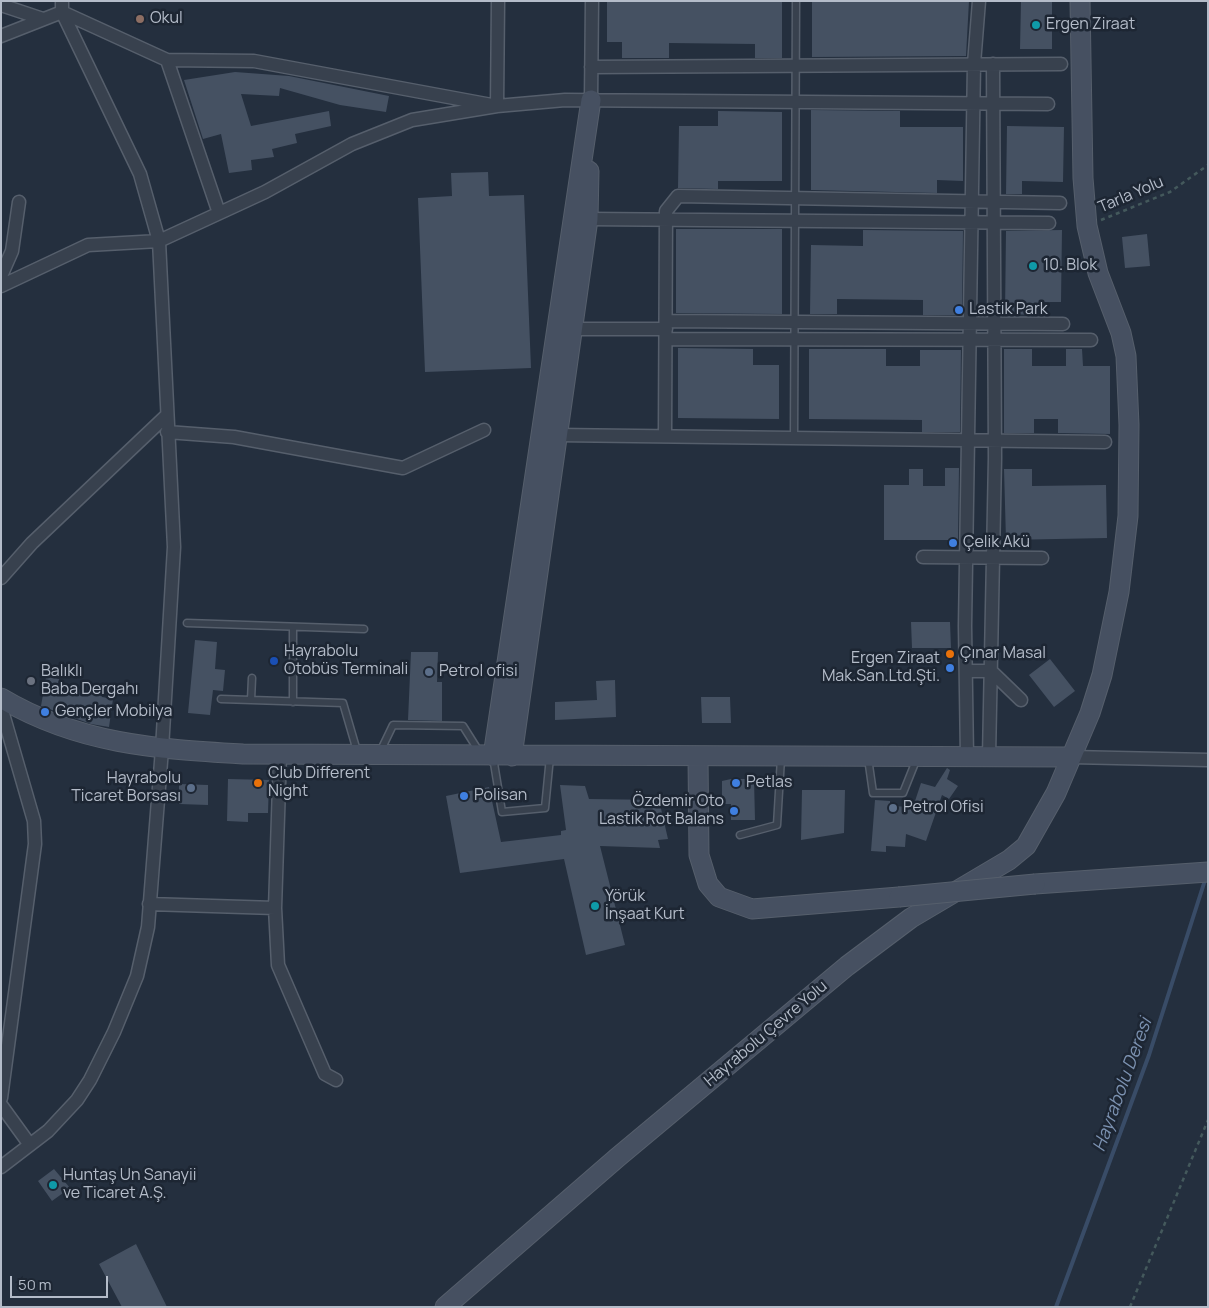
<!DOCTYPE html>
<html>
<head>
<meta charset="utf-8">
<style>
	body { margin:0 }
	#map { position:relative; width:1209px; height:1308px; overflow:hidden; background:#242f3e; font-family:Manrope,sans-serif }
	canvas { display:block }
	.frame { position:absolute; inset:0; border:2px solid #b4bcc9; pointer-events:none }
	.scale { position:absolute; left:10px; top:1276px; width:98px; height:22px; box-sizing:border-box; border:2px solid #b4bcc9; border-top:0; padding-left:6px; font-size:15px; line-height:18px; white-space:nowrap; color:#b4bcc9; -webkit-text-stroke:4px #1d2633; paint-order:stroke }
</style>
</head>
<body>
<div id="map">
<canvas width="1209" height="1308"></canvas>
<div class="frame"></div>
<div class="scale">50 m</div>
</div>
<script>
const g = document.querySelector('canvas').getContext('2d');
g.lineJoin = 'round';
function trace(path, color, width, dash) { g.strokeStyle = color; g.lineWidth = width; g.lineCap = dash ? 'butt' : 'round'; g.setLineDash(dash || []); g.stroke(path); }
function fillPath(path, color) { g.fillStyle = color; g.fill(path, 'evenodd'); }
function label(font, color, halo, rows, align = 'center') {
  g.font = font + ' Manrope,sans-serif'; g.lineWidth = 5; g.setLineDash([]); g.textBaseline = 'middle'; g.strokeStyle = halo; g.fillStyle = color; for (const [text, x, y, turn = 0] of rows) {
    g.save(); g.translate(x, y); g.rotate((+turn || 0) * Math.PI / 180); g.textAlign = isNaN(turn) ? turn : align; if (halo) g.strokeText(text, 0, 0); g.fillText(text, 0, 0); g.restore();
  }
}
trace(new Path2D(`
	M1056,1307L1149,1055L1206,877`), '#394c67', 4);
fillPath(new Path2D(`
	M607,1H782V58H755V44L669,43V58H622V42H607Z
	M812,1H969L966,56L812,57Z
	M1021,1H1052V49H1020Z
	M235,72L289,76L389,96L386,112L340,105L280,88L279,96L241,94L251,126L329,111L331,126L295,134L297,143L272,149L274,157L251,160L252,170L229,173L221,134L203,139L184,80Z
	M811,110L900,111V127H963V181L937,180V193L811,190Z
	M718,111L782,112V181H718V189L678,188L679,126H718Z
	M1007,126L1064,127L1063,182L1022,181V194H1006Z
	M488,172L489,196L524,195L531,368L425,372L418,198L452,196L451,173Z
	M676,229H782V314L676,313Z
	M863,230L963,231L962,315H923V300L837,299V314H810L811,245L863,246Z
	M1062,230L1061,302H1042V315L1005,314L1006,231Z
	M1147,234L1150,266L1125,268L1122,237Z
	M678,348L753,349V365H779V419L678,418Z
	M809,349H886V366H920V350H961L960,432H922V420L809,419Z
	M1004,349H1032V366H1066V349H1082L1083,366H1110V434L1058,433V419H1034V433H1004Z
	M945,468H959L958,540H884V485H909V469H923V486H945Z
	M1004,469H1032V486L1106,485L1107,538L1006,540Z
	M911,622H950L951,648H912Z
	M195,640L217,642L215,669L225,670L223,691L213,690L210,715L188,713Z
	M411,652H438L437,682H442V721L408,720Z
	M1050,659L1075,691L1054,707L1029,675Z
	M46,677L59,679L58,686L102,693V697L113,699L109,727L91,724L41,706Z
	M615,680L616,717L555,720V702L597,700L596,681Z
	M701,697H730L731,723H702Z
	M947,768L950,770L947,779L958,786L949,799L942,795L926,841L906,834L905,847L886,846V852L871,851L875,800L890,801V806L913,807L921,783L935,787Z
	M228,779L269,780L268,813H248V822L227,821Z
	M731,779H754L755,820H731V804H722V781Z
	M179,784L208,785V805L179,804Z
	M560,785L585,786L589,799L659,800L668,839L658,840L660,848L600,846L625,945L586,955L564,859L460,873L446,796L489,787L501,842L561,835V831L566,830Z
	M802,790H845L844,833L801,840Z
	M54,1169L70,1188L52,1201L38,1181Z
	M136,1244L167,1307H122L99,1264Z`), '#455162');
const lane = new Path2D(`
	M794,438L796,1
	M187,623L364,629
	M293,627V702
	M221,699L343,703L357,751
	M251,700L252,678
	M380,752L393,725L463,726L480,753
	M493,757L502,812L545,808L550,757
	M868,758L873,793H903L917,758
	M740,835L777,825L781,758`);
const street = new Path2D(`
	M1,5L43,19
	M1,36L62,12L167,60L254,61L497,106L498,1
	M167,60L219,213
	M591,67L1061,64
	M591,100L592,1
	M588,219L1049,223
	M1,276L12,251L19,202
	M1,286L88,245L159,241L265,192L352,144L412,120L497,106L565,100L1048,104
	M666,321L1063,324
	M573,329H666
	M666,339L1091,340
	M167,432L234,437L403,468L484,430
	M557,435L1105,442
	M665,435L666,211L678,196L1060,203
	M923,557L1042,558
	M1,578L32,543L166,416
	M966,671H991L1021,700
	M1,707L34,821L35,844L1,1098
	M280,755L275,908L278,965L325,1074L336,1080
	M967,757L965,626L974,64L979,1
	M989,757L995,458L993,64
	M1071,757L1208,760
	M149,904L275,908
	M1,1105L30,1145
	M1,1167L48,1131L77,1100L90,1080L114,1032L137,976L148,927L162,749L174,547L159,241L140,174L62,12V1`);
const secondary = new Path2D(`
	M1,698C78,744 156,749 243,754L1071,757
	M493,756L591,100
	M512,756L588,219L589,171
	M698,757L699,855L708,884L719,897L752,909L899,897
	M1035,884L1208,872
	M445,1307L618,1157L847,966L911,918L1009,860L1026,846L1056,793L1090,713L1102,675L1119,592L1128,516L1129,425L1126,356L1121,333L1098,273L1087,226L1083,178L1080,1`);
trace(lane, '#565f6c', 9);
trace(street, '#565f6c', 15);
trace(secondary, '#565f6c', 21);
trace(new Path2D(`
	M1101,220L1170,192L1208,165
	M1130,1307L1208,1120`), '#44595c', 2.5, [4, 4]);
trace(lane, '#38414e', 6);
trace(street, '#38414e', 12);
trace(secondary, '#465061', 19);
const secondaryBridge = new Path2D(`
	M899,897L1035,884`);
trace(secondaryBridge, '#565f6c', 21, []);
trace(secondaryBridge, '#465061', 19);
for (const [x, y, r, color] of [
	[140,19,5,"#8d6e63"],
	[1036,25,5,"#0f9aa8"],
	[1033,266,5,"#0f9aa8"],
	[959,310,5,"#3f7fe0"],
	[953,543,5,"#3f7fe0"],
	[950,654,5,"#e8710a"],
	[274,661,5,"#1a4fb4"],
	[950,668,5,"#3f7fe0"],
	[429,672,5,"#5c6f8a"],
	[31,681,5,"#6b7280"],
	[45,712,5,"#3f7fe0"],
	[258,783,5,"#e8710a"],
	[736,783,5,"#3f7fe0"],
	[191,788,5,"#5c6f8a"],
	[464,796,5,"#3f7fe0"],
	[893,808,5,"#5c6f8a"],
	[734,811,5,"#3f7fe0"],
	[595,906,5,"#0f9aa8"],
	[53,1185,5,"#0f9aa8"]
]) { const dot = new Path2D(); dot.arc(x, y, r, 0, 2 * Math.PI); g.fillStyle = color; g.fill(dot); trace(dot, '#1d2633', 2); }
label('16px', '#b4bcc9', '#1d2633', [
	["Okul",150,19],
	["Ergen Ziraat",1046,25],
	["10. Blok",1043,266],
	["Lastik Park",969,310],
	["Çelik Akü",963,543],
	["Hayrabolu",284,652],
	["Otobüs Terminali",284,670],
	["Çınar Masal",960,654],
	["Ergen Ziraat",940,659,"right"],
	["Mak.San.Ltd.Şti.",940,677,"right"],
	["Balıklı",41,672],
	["Baba Dergahı",41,690],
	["Petrol ofisi",439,672],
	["Gençler Mobilya",55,712],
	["Club Different",268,774],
	["Night",268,792],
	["Hayrabolu",181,779,"right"],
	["Ticaret Borsası",181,797,"right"],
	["Petlas",746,783],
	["Polisan",474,796],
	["Özdemir Oto",724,802,"right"],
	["Lastik Rot Balans",724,820,"right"],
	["Petrol Ofisi",903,808],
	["Yörük",605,897],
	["İnşaat Kurt",605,915],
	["Huntaş Un Sanayii",63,1176],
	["ve Ticaret A.Ş.",63,1194]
], 'left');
label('16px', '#b4bcc9', '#1d2633', [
	["Tarla Yolu",1131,195,-23],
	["Hayrabolu Çevre Yolu",766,1034,-40]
]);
label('italic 18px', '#7c92b1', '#1d2633', [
	["Hayrabolu Deresi",1123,1085,-70]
]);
</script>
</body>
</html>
